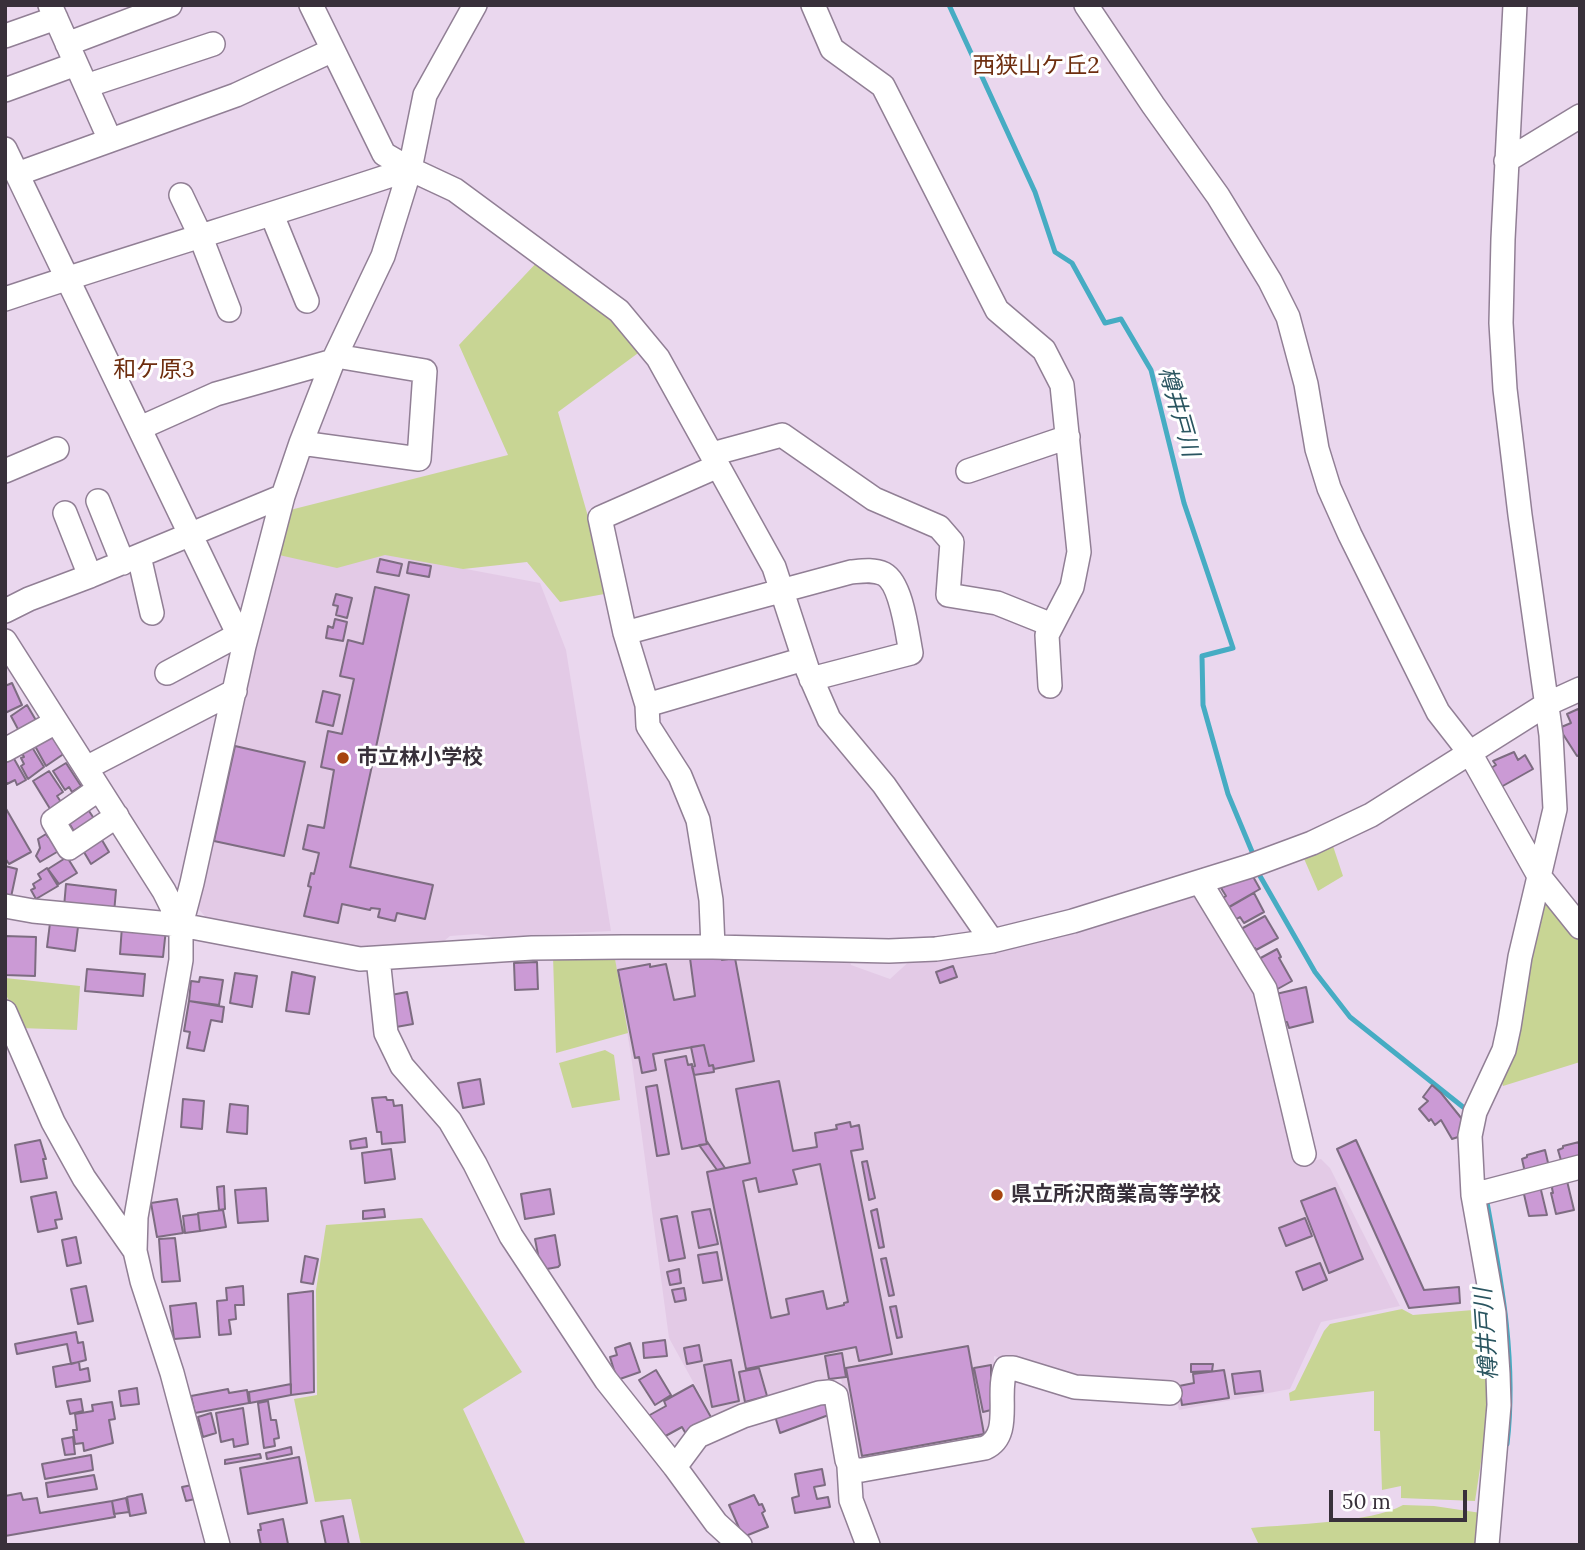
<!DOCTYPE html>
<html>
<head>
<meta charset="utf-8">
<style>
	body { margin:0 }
	#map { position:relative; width:1585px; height:1550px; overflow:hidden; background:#ead7ee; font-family:Lora,serif }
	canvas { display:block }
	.frame { position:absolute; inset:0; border:7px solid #38303a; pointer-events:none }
	.scale { position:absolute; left:1329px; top:1490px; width:138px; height:32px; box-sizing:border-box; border:4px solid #38303a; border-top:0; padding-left:9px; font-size:21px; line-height:24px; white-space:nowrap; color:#38303a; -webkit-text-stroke:5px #fff; paint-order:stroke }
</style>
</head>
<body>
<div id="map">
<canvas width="1585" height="1550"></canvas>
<div class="frame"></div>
<div class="scale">50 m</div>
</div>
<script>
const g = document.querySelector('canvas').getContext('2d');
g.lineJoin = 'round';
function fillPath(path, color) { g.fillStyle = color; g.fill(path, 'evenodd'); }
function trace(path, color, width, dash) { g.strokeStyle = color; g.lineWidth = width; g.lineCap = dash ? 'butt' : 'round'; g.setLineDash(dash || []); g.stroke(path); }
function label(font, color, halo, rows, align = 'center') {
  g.font = font + ' Lora,"Noto Sans JP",serif'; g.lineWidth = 6; g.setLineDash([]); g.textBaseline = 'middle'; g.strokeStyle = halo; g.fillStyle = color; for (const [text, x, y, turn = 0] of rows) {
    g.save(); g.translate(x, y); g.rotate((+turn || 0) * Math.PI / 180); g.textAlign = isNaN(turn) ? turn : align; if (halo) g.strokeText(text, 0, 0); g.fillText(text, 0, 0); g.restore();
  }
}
fillPath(new Path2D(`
	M376,552L540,583L566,650L611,931L493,937L477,934L450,936L444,941L358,947L211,924L198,908L204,850L276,554Z
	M1192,892L1201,896L1261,999L1301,1164L1321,1159L1330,1168L1400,1306L1321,1322L1290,1389L1179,1410L1173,1385L1079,1379L994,1356V1430L988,1437L862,1462L856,1458L841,1378L713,1418L669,1338L631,1055L614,954L849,958L851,965L890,979L913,958Z`), '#e3cae6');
fillPath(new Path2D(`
	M540,259L645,348L558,412L610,593L560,602L527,562L463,569L385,555L337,568L279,555L290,510L508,455L459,345Z
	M1332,843L1343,876L1318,891L1302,854Z
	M1547,897L1580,936V1062L1503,1086L1500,1077L1541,899Z
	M614,953L628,1033L556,1053L553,956Z
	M5,978L80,986L77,1030L20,1028L5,992Z
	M605,1050L614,1055L620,1100L572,1108L559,1063Z
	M422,1218L522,1372L463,1409L526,1545H361L351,1499L315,1502L294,1399L317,1395L316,1290L326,1225Z
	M1402,1309L1413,1315L1473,1310L1481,1317L1486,1360V1429L1475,1501L1401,1498V1486L1382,1490L1380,1431H1374V1391L1290,1401L1289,1393L1295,1390L1324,1331L1330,1324Z
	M1403,1505L1434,1506L1481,1513V1545H1259L1251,1528C1291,1524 1371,1523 1403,1505Z`), '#c8d594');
trace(new Path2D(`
	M949,5L1035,192L1055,252L1072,263L1105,323L1121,319L1151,370L1184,503L1233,648L1202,656L1203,705L1228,794L1253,854
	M1260,876L1315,972L1350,1017L1463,1107
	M1486,1197C1501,1279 1517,1361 1507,1444`), '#46acc3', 5);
const building = new Path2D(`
	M380,559L402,564L399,576L377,572Z
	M409,562L431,566L429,577L407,573Z
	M375,587L409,595L350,867L433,885L425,919L397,913L395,921L378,917L380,909L371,908L370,910L342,904L338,923L304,916L311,887L308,886L311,873L314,874L319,853L303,849L308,825L324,828L334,770L321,767L328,731L342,734L354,679L340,676L348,640L363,644Z
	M336,594L352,598L347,618L336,615L338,606L333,605Z
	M335,619L347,622L343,641L326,638L328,626L333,628Z
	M12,683L22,705L5,713V686Z
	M323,691L340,695L333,726L316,722Z
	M27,705L37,722L20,733L11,716Z
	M1578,709L1580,713V755L1577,756L1559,728L1571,723L1567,714Z
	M55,735L65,753L46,766L35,746Z
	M235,746L305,762L284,856L214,841Z
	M32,747L44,767L28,779L21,766L24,764L21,758L24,757L22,753Z
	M1514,752L1518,760L1525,755L1533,769L1501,787L1491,768L1496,765L1493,761Z
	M13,757L26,780L17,785L15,780L7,784L5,780V762Z
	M66,763L81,786L72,792L69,787L65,790L53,771Z
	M49,771L63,792L57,796L63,805L52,812L33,781Z
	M85,805L95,820L75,833L66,818Z
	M5,807L31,852L9,864L5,858Z
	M46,834L48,837L52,834L62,849L40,862L36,856L40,848L38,839Z
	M99,835L109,852L91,864L81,847Z
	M67,857L77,873L59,884L48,869Z
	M5,866L17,869L11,897L5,896Z
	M47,868L58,886L36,899L31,890L35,888L33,884L41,879L38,874Z
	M1251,873L1260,889L1225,909L1220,900L1226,896L1221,888Z
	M66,884L116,890L114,913L64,907Z
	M1254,893L1264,912L1244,923L1240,917L1235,920L1228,908Z
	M1265,916L1278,938L1256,950L1255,948L1252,949L1241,929Z
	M50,923L78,927L75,951L47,947Z
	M122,926L166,929L163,957L120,954Z
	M5,936L36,937L35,976L5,975Z
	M1277,949L1281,957L1279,958L1292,981L1274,991L1257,960Z
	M711,957L721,958L722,960L735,958L754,1061L714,1069L713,1065L709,1066L704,1045L653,1054L656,1070L642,1073L639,1057L635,1058L618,970L650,964V967L666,964L674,1000L695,996L690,958Z
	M537,962L538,989L515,990L514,963Z
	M953,966L957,977L940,983L936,972Z
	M87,969L145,974L143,996L85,991Z
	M292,972L315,977L309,1014L286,1011Z
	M235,973L257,976L252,1007L230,1003Z
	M200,977L223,980L219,1005L189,1001L191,981L199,982Z
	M1306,987L1313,1022L1289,1028L1287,1022H1283L1276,994Z
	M407,992L413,1024L396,1027L391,995Z
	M189,1001L224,1007L222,1022L211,1020L204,1051L187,1048L190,1032L184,1031Z
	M704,1045L709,1066L713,1065L714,1072L694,1075L692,1067L695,1066L691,1047Z
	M686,1056L688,1065L692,1064L707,1144L682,1149L665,1060Z
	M480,1079L484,1104L463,1108L458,1083Z
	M779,1081L793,1151L817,1147L815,1133L837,1129L836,1125L850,1122L851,1127L859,1125L863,1149L851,1151L892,1354L859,1361L856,1347L746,1369L707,1172L750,1163L736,1089ZM820,1164L848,1302L844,1303V1305L827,1309L823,1291L786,1299L789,1314L771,1318L743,1181L756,1178L759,1192L797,1184L793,1170Z
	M657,1085L669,1154L657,1156L646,1087Z
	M1432,1085L1441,1093L1462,1119L1461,1136L1452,1139L1441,1120L1435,1125L1431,1119L1429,1121L1419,1109L1428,1101L1423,1097Z
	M386,1097L387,1100H393L394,1106L402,1105L405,1142L382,1144L381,1132H377L372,1098Z
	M183,1099L204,1101L202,1129L181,1127Z
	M230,1104L248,1106L247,1134L227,1132Z
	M366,1138L367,1147L351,1149L350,1141Z
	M40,1140L46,1159H43L47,1178L21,1182L15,1145Z
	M706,1140L725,1168L717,1170L699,1145L707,1144Z
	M1356,1140L1424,1290L1459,1287L1460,1303L1409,1308L1337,1149Z
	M1579,1142L1580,1163L1562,1164L1558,1150L1563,1148V1146Z
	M391,1149L395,1179L365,1183L362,1153Z
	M1545,1150L1550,1171L1526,1177L1522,1159L1527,1157V1155Z
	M867,1161L875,1198L869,1200L862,1162Z
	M1567,1181L1574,1210L1556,1214L1551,1193H1553L1552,1188L1553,1185Z
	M224,1186L225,1209L219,1210L217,1187Z
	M1540,1186L1547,1215L1529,1216L1523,1190Z
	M266,1188L268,1221L238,1223L235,1190Z
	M1335,1188L1363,1259L1329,1273L1301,1201Z
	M550,1189L554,1214L525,1219L521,1194Z
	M56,1192L62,1219L55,1220L57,1228L38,1232L31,1197Z
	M177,1199L183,1233L157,1237L151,1203Z
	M384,1209L385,1217L363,1219V1211Z
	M710,1209L718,1244L699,1248L692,1212Z
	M877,1209L884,1247L879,1248L871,1211Z
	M223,1210L226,1227L200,1231L198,1213Z
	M198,1214L200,1231L185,1233L183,1216Z
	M677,1216L685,1258L669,1261L661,1219Z
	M1305,1218L1312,1236L1286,1246L1279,1228Z
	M555,1235L560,1265L558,1267L541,1270L535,1239Z
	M76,1237L81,1263L67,1266L62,1240Z
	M175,1238L180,1281L162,1282L159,1239Z
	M717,1252L722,1280L703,1283L698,1255Z
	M305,1256L318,1259L313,1284L301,1282Z
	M886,1258L894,1295L889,1296L881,1259Z
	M1320,1263L1327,1280L1303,1290L1296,1272Z
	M679,1269L681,1283L670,1285L667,1272Z
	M86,1286L93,1321L78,1324L71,1289Z
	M243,1286L244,1305H235L236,1319L229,1320L231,1334L219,1335L217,1301L227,1300L226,1288Z
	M684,1288L686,1300L675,1302L672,1290Z
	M313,1291L314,1392L291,1395L288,1294Z
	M196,1303L200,1337L174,1339L170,1306Z
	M896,1306L902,1337L897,1338L890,1307Z
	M76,1332L78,1343L83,1342L86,1360L71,1364L67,1344L17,1354L15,1344Z
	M665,1340L667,1356L644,1358L643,1343Z
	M630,1343L640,1372L617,1380L610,1357L617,1355L615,1348Z
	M699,1345L702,1361L687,1364L684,1348Z
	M968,1346L984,1434L862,1456L846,1368Z
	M842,1353L846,1377L829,1379L825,1356Z
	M731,1360L739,1401L712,1407L704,1365Z
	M79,1362L80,1370L88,1368L90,1381L56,1387L53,1367Z
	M1191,1364H1213L1212,1371L1191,1372Z
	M991,1365V1410L983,1412L974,1368Z
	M759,1368L767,1396L745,1402L739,1372Z
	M656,1370L671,1395L655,1405L639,1380Z
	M1224,1370L1229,1398L1182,1405L1179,1386L1194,1383L1193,1374Z
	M1260,1371L1263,1391L1235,1394L1232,1374Z
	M291,1384V1395L250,1403L249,1392Z
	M693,1385L712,1419L686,1434L682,1427L660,1439L648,1416L666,1406L664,1401Z
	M137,1388L139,1404L121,1406L119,1391Z
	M228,1389L229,1393L247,1390L249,1403L195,1413L191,1396Z
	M81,1399L83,1411L70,1414L67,1401Z
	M825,1400L834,1413L780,1433L775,1416Z
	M268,1401L271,1420H276L279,1438L274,1439L275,1446L264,1448L258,1403Z
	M112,1402L115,1419L109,1420L113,1443L84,1451L83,1443L75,1444L73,1430H77L75,1414L93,1411L92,1405Z
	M243,1408L248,1444L234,1447L233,1439L221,1442L216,1413Z
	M211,1413L216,1433L203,1437L198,1417Z
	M73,1437L75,1454L65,1455L62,1439Z
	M291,1447L292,1454L267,1459L266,1453Z
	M260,1454L261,1458L225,1464V1460Z
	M91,1455L93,1470L45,1479L42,1464Z
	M299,1457L307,1503L248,1514L240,1468Z
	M822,1469L825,1485L814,1487L817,1499L828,1497L830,1507L795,1513L792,1498L799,1496L795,1474Z
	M94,1475L97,1489L48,1497L46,1483Z
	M192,1485L195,1499L186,1501L182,1487Z
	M21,1493L23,1500L37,1498L40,1513L112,1501L115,1517L5,1536V1496Z
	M142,1494L146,1513L130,1516L127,1497Z
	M754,1495L759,1505L762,1504L765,1511L762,1513L768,1527L743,1537L729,1505Z
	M126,1498L129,1512L114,1514L112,1501Z
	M343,1516L349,1545H326L321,1521Z
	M283,1519L288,1544L261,1545L258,1530H261L260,1524Z`);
fillPath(building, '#cb9ad5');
trace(building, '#7d6c81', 2);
const minor = new Path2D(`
	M50,5L110,140
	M311,5L384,154L410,169L455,190L619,311L658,358L774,567L808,671L829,719L884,785L992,941
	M813,5L832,49L883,86L997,310L1044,350L1062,385L1079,552L1072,587L1047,635L1050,686
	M1086,5L1153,105L1218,196L1270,281L1288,317L1306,384L1317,449L1329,488L1350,535L1438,712L1470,753L1539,876L1580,927
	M5,36L56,18
	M67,44L170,5
	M86,86L213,44
	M5,90L76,64
	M5,149L244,646
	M1506,161L1580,116
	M17,174L236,95L333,50
	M181,195L200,235L229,310
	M272,215L307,301
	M5,299C139,254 275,214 410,169
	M140,428L216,394L333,361
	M301,443L419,459L425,371L336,356
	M712,454L782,435L874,499L939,527L952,542L948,595L997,603L1052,625
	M5,471L57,449
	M968,471L1068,437
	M98,501L123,563
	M65,513L90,576
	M139,556L152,613
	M5,611L29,599L90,576L283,496
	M625,633L851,572C862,571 873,569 884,574C902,584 907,633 911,653L811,679
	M5,641L164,891L181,925
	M167,673L238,635
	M647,705L625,633L600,518L718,466
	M5,750L56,722
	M86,768L235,691
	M99,789L53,821L69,848L117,816
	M1200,882L1265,989L1304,1154
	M5,906L33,911L181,925L360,959L532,948L623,947H713L889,951L936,949L992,941L1073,921L1250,866L1312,843L1371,815L1547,704L1580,689
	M713,947L711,900L698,820L680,776L648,726L647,705L804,659
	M378,958L386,1033L402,1066L450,1121L475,1164L511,1236L606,1380L675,1467L716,1523L740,1545
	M5,1012L53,1122L84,1178L135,1251
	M1473,1195L1580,1167
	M675,1467L698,1436L743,1416L819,1393L829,1392L836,1396L847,1460C850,1469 854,1470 862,1470L985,1448C1014,1435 995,1393 1006,1368H1013L1075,1387L1170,1393
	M849,1467L851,1500L868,1545
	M218,1545L172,1373L142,1281L135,1251L136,1217L181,960V925L192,883L244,646L283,496L301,443L333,361L383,256L410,169L425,95L475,5
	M1487,1545L1499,1405L1498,1374L1494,1313L1473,1195L1470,1136L1475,1112L1504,1050L1509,1027L1520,957L1555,809L1551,735L1520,515L1505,389L1501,323L1503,239L1515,5`);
trace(minor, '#917f95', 26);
trace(minor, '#fff', 23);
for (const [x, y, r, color] of [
	[343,758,7,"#a7440f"],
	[997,1195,7,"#a7440f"]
]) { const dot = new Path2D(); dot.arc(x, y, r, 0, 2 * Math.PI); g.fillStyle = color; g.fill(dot); trace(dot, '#fff', 2.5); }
label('bold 21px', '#38303a', '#fff', [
	["市立林小学校",357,758],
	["県立所沢商業高等学校",1011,1195]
], 'left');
label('23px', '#6e2e0f', '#fff', [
	["西狭山ケ丘2",1036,66],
	["和ケ原3",154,370]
]);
label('italic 23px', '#2a5560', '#fff', [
	["樽井戸川",1178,412,74],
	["樽井戸川",1487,1334,-94]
]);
</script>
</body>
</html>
